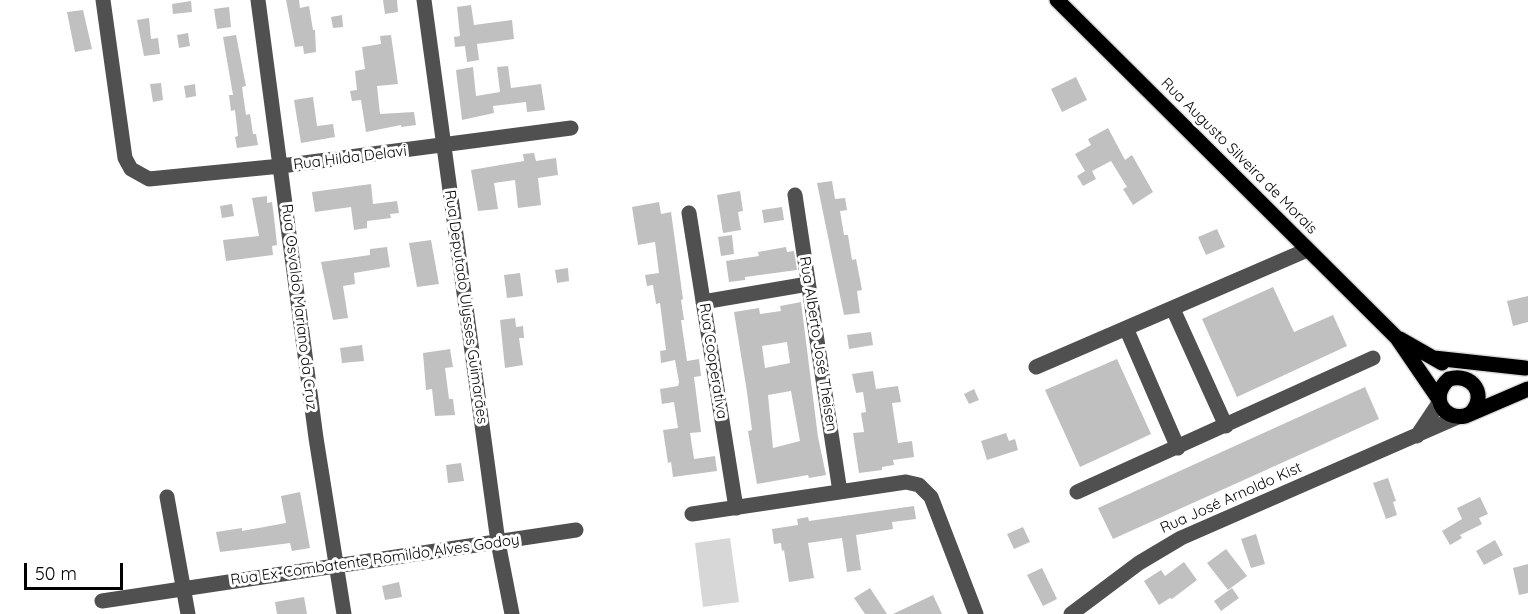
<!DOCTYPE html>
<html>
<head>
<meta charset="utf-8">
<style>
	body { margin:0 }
	#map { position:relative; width:1528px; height:614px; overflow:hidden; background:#fff; font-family:Quicksand,sans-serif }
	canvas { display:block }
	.scale { position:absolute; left:24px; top:563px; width:99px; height:27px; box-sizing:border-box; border:3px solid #000; border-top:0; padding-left:8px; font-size:18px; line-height:21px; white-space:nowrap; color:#000; -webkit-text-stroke:4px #fff; paint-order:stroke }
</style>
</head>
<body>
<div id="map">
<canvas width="1528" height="614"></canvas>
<div class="scale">50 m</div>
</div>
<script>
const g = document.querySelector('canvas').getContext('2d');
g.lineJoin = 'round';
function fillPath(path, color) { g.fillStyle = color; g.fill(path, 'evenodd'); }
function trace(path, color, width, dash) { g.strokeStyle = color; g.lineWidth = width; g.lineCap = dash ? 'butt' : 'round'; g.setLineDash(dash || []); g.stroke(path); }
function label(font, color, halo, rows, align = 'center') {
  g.font = font + ' Quicksand,sans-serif'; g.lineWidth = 6; g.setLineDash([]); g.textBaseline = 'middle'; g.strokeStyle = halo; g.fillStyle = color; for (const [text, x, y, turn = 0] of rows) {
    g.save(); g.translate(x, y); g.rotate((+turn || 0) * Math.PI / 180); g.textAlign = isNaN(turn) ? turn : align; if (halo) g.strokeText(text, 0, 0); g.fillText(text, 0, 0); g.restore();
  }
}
fillPath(new Path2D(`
	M730,538L739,602L703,607L695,543Z`), '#d7d7d7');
fillPath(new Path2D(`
	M286,0H299L300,8L309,6L313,30H315L316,52L304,54L303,46L295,47Z
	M383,0H397L398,12L385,14Z
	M191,1L192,12L173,14L172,4Z
	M471,5L474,25L512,20L514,39L477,44L479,60L467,62L465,46L455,47L454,37L460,36L457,7Z
	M229,7L231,27L217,29L214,9Z
	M83,10L92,49L75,52L67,12Z
	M342,15L343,27L333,28L331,17Z
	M149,18L151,39L158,38L160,54L144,56L137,20Z
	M188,33L190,46L179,48L177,35Z
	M236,35L246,86L242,87L246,115L250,114L253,134H256L258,145L237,148L235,137L238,136L235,110L231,111L229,95H233L223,37Z
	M391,35L398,84L377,86L380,114L414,112L416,125L401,127V125L366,132L361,100L352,101L350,91L357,90L355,71L365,69L362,47L381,44L380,36Z
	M508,66L511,88L541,84L545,110L527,112L526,102L493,106L494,113L462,120L456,70L473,67L476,96L500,92L497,67Z
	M1076,77L1087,100L1062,112L1051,89Z
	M161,83L163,100L153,102L150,84Z
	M195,84L196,96L186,98L184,86Z
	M313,97L317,126L333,124L335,137L301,143L294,100Z
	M1108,128L1125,160L1132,155L1153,192L1133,205L1123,189L1127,187L1111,161L1092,171L1096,179L1083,186L1077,176L1085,171L1075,154L1091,145L1088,139Z
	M534,153L536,161L556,158L558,175L538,178L541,205L518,208L515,180L494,183L498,209L478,211L471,170L524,161L523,154Z
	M832,181L835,199L845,198L847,210L840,211L844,235H848L852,260L856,259L862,290L857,291L860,313L844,315L817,183Z
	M371,184L373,204L397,201L399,213L390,214L391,218L367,221V228L354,230L351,207L315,212L312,192Z
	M740,191L743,211L738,212L741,230L723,233L717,195Z
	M267,196V203L272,202L274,217L277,245L272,246L273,255L226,261L223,240L259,236L252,198Z
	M659,202L661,214L671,212L683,299L681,300L684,320H681L687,361L699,359L701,376L694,377L701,432L690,433L694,459L715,456L717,471L673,477L671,462L668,463L663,430L678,428L674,402L662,404L660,389L678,386L679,382L675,360L661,363L660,351L666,350L660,303L656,304L653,285L647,286L645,275L659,273L655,242L638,245L632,207Z
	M232,204L234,216L222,218L220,206Z
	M782,207L784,220L764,223L762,210Z
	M1217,229L1225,247L1206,255L1198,237Z
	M732,235L734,254L721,256L718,237Z
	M431,240L439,284L417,287L409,243Z
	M387,247L390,267L354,273L355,284L343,286L348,318L333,320L321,262L370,255V249Z
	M786,247L787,252L794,251L797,270L745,277V280L729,282L726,261L759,256L758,252Z
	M568,268L569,281L557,283L555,270Z
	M520,273L523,296L507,298L504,275Z
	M1273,287L1294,332L1333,315L1347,346L1237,397L1202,319Z
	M1528,296V322L1513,326L1507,301Z
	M801,302L818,437L826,475L809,478L808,475L757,484L748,431L752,430L747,392L734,312L759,308L760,314L781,311L780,306ZM787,342L790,363L765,368L762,346ZM791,391L800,441L773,448L768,395Z
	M515,318L516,327L523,326L524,338H519L523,365L505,368L500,320Z
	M871,332L873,345L849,349L847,335Z
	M362,345L364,361L342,363L340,348Z
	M450,349L453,367L445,368L449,399H453L455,415L435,416L432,389L426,390L423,353Z
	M1117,359L1151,434L1080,467L1045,390Z
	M873,371L876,389L898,386L901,402L892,403L898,443L912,441L914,457L893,460L894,465L882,467V470L859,473L853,433L864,432L861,413L866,412L863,392L856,393L852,374Z
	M1365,387L1379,419L1113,539L1098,508Z
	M974,389L979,400L969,404L964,394Z
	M1006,433L1009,441L1015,439L1018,450L987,460L981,441Z
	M461,463L464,481L448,483L446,465Z
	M1388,478L1396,501L1393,502L1397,515L1386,519L1373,483Z
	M300,492L310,548L292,551L290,543L220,552L216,532L242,528V531L286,523L281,496Z
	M1480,497L1488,514L1479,518L1482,524L1460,535L1462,538L1450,545L1442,531L1462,519L1457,508Z
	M914,506L916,519L892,522L893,529L856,535L861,570L847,572L842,538L808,543L814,578L789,582L784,550L782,551L781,543L774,544L772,529L798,525L797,519L808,517L809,521Z
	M1023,527L1030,542L1014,549L1007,534Z
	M1256,534L1265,564L1251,568L1241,539Z
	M1495,540L1503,555L1484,565L1476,551Z
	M1226,549L1247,576L1228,590L1207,563Z
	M1184,562L1197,580L1172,599L1170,598L1159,605L1144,581L1161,570L1165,576Z
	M1528,564V593L1519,595L1513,568Z
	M1042,568L1057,599L1043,606L1027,575Z
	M399,582L402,597L385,600L382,586Z
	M870,588L887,614H865L854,598Z
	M1232,588L1239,598L1221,611L1214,601Z
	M933,595L942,614H893Z
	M304,597L307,614H277L275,602Z`), '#c0c0c0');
const major = new Path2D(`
	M1057,0L1397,338L1438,398
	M1400,339L1442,363
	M1434,358L1525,368
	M1471,413C1488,395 1472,372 1449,379C1430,395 1441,420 1465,416L1528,389`);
trace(major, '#dbdbdb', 18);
trace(new Path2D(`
	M103,0L125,158L131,169L149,179L281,166L571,128
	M258,0L316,438L344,614
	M424,0L498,542L512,614
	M795,195L840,492
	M689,213L736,508
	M703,302L808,284
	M1173,309L1226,426
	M1126,328L1178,448
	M1036,367L1307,250
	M1417,436L1439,403
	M1077,492L1373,358
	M167,497L188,614
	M692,514L906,482L919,485L931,497L976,614
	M102,601L576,530
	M1071,614L1139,563L1181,538L1458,417`), '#505050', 15);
trace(major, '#000', 15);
label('15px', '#000', '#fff', [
	["Rua Augusto Silveira de Morais",1239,156,45],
	["Rua Hilda Delavi",350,158,-7],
	["Rua Osvaldo Mariano da Cruz",299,307,83],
	["Rua Deputado Ulysses Guimarães",466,307,82],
	["Rua Alberto José Theisen",818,344,81],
	["Rua Cooperativa",713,361,81],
	["Rua José Arnoldo Kist",1231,498,-24],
	["Rua Ex-Combatente Romildo Alves Godoy",375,560,-8]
]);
</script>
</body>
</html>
